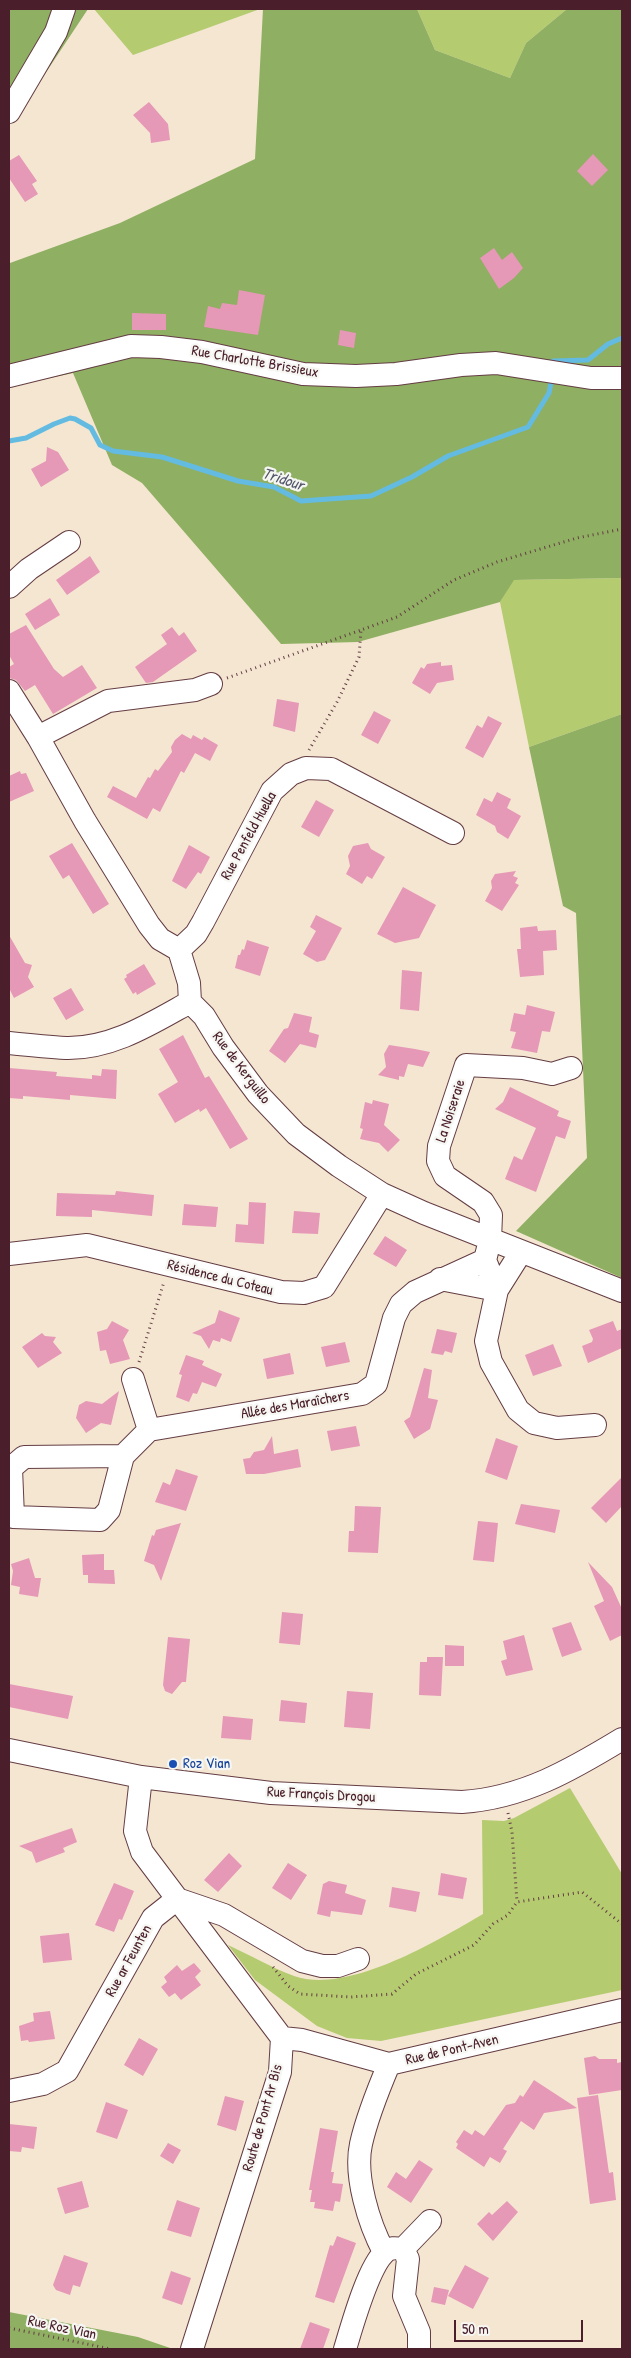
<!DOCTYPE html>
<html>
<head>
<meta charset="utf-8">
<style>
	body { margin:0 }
	#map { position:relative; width:631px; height:2358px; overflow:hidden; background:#f4e6d1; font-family:"Patrick Hand",sans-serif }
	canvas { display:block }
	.frame { position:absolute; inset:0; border:10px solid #4a1f2b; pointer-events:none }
	.scale { position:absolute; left:454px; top:2320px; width:129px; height:22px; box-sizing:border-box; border:2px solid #4a1f2b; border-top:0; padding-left:6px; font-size:15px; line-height:18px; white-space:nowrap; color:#4a1f2b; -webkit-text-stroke:4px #f6f6f2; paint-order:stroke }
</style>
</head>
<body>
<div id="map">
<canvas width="631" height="2358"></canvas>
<div class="frame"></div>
<div class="scale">50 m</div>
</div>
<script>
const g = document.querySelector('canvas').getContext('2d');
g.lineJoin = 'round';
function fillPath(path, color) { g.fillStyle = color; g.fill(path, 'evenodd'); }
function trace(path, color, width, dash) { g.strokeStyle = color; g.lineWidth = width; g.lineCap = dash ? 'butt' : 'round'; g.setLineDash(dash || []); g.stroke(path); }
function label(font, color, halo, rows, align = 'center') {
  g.font = font + ' "Patrick Hand",sans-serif'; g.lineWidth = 4.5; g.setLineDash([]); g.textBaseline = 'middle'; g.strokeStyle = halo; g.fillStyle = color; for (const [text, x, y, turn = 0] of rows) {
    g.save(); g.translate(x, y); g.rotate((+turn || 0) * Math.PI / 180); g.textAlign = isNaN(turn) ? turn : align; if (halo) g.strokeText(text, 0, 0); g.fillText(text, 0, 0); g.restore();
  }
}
fillPath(new Path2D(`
	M94,9H260L133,55Z
	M417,9H567L526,43L510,78L435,50Z
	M622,578V714L529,747L500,602L513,580Z
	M570,1788L622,1874V1990L381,2041L347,2038L317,2026L255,1980L228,1945C250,1955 272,1968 294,1976C347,1995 437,1941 483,1914L482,1820L504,1821L514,1818Z`), '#b4cb70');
fillPath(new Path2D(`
	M9,9H88L21,110L9,99Z
	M263,9H417L435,50L510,78L526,43L567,9H622V578L514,580L500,602L358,642L281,644L142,483L112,465L73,373L9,387L10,263L120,223L255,159Z
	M622,714V1278L516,1231L587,1158L576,913L563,906L529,747Z
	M9,2312L138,2337L173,2349H9Z`), '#8faf62');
trace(new Path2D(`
	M553,361L588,360L608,344L622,338
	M9,441L26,438L54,424L70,418L75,419L91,428L100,445L113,451L162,457L238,481L274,487L301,501L371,496L412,477L448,456L528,427L549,393L552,377`), '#64bbe1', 5);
fillPath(new Path2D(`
	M149,102L168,124L170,140L151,143L150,133L133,115Z
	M593,154L608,170L592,186L577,171Z
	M19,155L37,181L32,184L38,194L25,202L9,178V161Z
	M494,248L502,260L512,252L523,268L514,278L499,289L480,258Z
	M239,290L265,295L258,335L204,327L208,306L220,309L222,303L237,305Z
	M132,313L166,314V330H132Z
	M340,330L356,333L354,348L338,345Z
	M47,447L58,452L69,470L41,487L31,469L46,461Z
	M90,556L100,572L67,595L56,580Z
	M50,598L60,615L35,630L25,614Z
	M26,625L54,669L63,677L82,665L97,688L53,714L35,685L25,691L16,680L9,678V667L14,664L9,655V634Z
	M172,627L179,636L184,632L197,651L153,682L146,683L135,667L167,644L161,635Z
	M441,662V666L452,665L454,680L437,683L430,694L412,683L421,667L424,669L427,664Z
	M277,699L299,703L295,732L273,726Z
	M374,711L391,720L378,744L361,735Z
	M488,716L502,723L483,758L465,748L477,725L482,728Z
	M182,734L191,739L193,735L202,740L204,737L218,745L210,761L195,753L184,773L181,771L160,812L153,808L147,819L107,797L113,786L136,798L148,777L150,778L155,769L158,771L172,752L171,747L175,740Z
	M20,771L21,774L26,773L34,791L9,802V776Z
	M497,792L511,799L507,808L521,816L508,839L497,832L495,826L476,815L484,798L492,802Z
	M316,800L334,810L319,837L301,827Z
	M72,843L109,904L93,914L69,875L63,879L49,856Z
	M368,843L371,849L385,857L372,879L367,876L362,884L346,874L350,866L348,856L353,846Z
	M189,845L210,857L201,874L198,872L186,889L172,881Z
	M516,871L513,876L518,878L515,883L519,885L502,911L485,901L492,888L491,881L495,874Z
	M403,887L436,905L419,938L395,943L377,934Z
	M316,915L342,928L325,960L317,962L303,954L316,931L310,927Z
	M537,926L538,931L556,930L557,950L543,951L544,975L520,977L517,949H521L520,928Z
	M9,935L25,963L32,965L28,977L34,987L14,998L9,988Z
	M247,940L269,947L260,976L235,968L238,955H240L242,949L244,950Z
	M144,964L156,984L137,995L136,992L133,994L124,979L127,977L126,975Z
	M402,970L422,972L419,1011L400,1009Z
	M71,988L84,1010L66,1020L53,998Z
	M527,1005L555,1012L550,1032L542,1031L537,1053L511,1048L516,1032L510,1031L514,1013L525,1015Z
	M294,1013L312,1017L309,1032L319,1035L316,1048L300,1044L285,1063L269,1051L284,1029L288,1028Z
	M183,1035L205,1078L209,1076L248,1139L230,1149L206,1108L200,1112L199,1109L175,1123L158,1094L178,1082L159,1049Z
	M389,1045L415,1049L430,1052L423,1067L408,1064L404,1077L399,1076V1080L378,1075L386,1067L384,1054Z
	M9,1068L57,1072L56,1076L92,1079V1075L101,1076L102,1069L117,1070L116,1099L70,1095V1100L23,1096V1099L9,1098Z
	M510,1087L559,1111L557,1116L571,1121L565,1139L556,1136L536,1192L505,1179L514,1156L522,1160L536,1128L495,1109L503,1102Z
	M373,1100L389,1104L384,1125L400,1140L388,1152L379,1143L360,1139L363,1129L360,1128L365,1102L372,1104Z
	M116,1191L154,1195L152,1216L92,1210V1217L56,1216L57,1193L115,1195Z
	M249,1202L266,1203L264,1244L235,1242L236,1224L248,1225Z
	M184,1204L218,1207L216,1227L182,1225Z
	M294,1211L320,1213L318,1234L292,1233Z
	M385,1236L407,1250L396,1267L373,1254Z
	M219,1310L240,1318L231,1342L221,1338L220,1342L213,1340L209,1349L201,1336L192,1333L215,1323Z
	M112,1321L129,1330L123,1340L130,1359L110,1364L106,1350L100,1351L97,1332L107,1329Z
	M613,1321L617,1331L622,1329V1348L588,1363L582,1346L592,1342L593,1339L589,1330Z
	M437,1329L457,1333L452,1353L445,1351L443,1355L431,1353Z
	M42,1333L45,1336L56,1337L53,1342L62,1353L38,1368L22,1347Z
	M345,1342L350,1362L326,1367L321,1347Z
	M553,1344L562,1366L533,1376L525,1355Z
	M290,1353L294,1374L267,1379L263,1359Z
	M186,1355L204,1361L202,1365L222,1374L216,1387L202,1382L197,1394L193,1393L189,1402L176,1397L182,1375L179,1374Z
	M424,1368L432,1370L428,1398L438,1400L430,1429L414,1439L404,1421L410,1417Z
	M119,1391L111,1425L101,1423L86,1433L76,1418L79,1405L86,1401L102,1404Z
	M356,1426L360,1446L331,1451L327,1431Z
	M272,1436L274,1454L298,1449L301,1467L264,1474H246L243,1459L250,1458L254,1452L264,1450Z
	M496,1438L518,1446L507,1480L485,1472Z
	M176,1469L198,1476L186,1511L155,1502L163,1482L170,1485Z
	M622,1477V1506L606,1523L591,1508Z
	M521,1504L560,1510L555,1533L515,1524Z
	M355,1506L381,1507L378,1553L348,1552L349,1531H354Z
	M478,1521L498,1523L494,1562L473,1560Z
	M181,1523L161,1581L154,1565L144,1561L152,1535L154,1536L156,1530Z
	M104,1554V1570H114L115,1584L88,1583V1575H83L82,1555Z
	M29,1558L35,1578H41L38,1597L19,1594L20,1587L11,1585L13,1571L11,1564Z
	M588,1562L612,1587L622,1609V1635L610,1641L594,1606L604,1601Z
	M282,1612L303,1614L300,1645L279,1643Z
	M571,1622L582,1650L562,1657L552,1628Z
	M524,1635L533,1670L506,1676L501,1661L507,1659L503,1641Z
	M168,1637L190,1639L186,1682H182L172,1694L165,1691L163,1685Z
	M445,1645L464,1646V1666H445Z
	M427,1657H443L441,1696L419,1695L420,1662H427Z
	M9,1684L73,1696L68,1719L9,1707Z
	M347,1691L373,1693L370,1729L344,1727Z
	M281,1700L307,1703L305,1723L279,1721Z
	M223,1716L253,1719L251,1740L221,1738Z
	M72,1828L77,1842L63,1848L65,1852L36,1863L32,1852L19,1846Z
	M229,1853L242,1866L218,1892L204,1880Z
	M288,1863L307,1875L291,1900L272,1888Z
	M441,1873L467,1878L463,1899L438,1895Z
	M329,1881L347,1885L345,1893L366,1900L362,1915L331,1911L330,1917L317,1914L323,1884Z
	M114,1883L134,1891L122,1920L119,1919L114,1932L95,1925Z
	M392,1887L420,1892L416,1912L389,1907Z
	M69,1933L72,1960L43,1963L40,1936Z
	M194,1963L201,1971L195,1977L201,1985L181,2000L175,1993L169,1997L161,1987L167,1982L164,1977L177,1965L182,1971Z
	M50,2011L55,2039L29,2042L28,2040L21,2041L19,2026L34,2021L33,2013Z
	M139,2038L158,2049L143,2076L124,2065Z
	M595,2056L599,2059H617V2063L622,2062V2090L589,2095L584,2058Z
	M534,2080L577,2108L544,2113L534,2130L521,2121L503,2149L507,2151L500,2163L490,2157L484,2167L456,2148L458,2144L456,2142L464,2130L472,2135L475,2130L484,2136L506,2105L515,2103L520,2095L523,2097Z
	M598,2095L609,2173L613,2172L616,2200L590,2204L577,2098Z
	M225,2096L244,2101L236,2131L217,2125Z
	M106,2102L128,2110L117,2139L96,2132Z
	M9,2124L37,2127L34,2149L22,2147L21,2152L9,2151Z
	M320,2128L338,2131L331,2172H334L332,2183L343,2184L340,2202L335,2201L333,2211L314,2208L315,2202H310L312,2190H309Z
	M168,2143L181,2150L173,2164L160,2156Z
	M419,2160L433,2169L411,2203L387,2187L396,2172L406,2179Z
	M82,2181L89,2207L65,2214L57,2188Z
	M177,2200L200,2208L191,2237L167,2230Z
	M507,2201L518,2212L493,2241L477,2224L489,2212L492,2215Z
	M337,2236L356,2243L334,2303L315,2297L330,2245L333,2246Z
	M64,2255L88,2263L80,2287L73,2285L70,2295L56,2290L53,2285Z
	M465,2265L489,2278L473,2309L448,2296Z
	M171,2271L191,2278L182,2305L162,2298Z
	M434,2287L449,2290L445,2305L431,2302Z
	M310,2322L330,2329L323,2349H300Z`), '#e698b7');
const minor = new Path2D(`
	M9,112L56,32L64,9
	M9,376L131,346L161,347L202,352L303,374L356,376L396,374L461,365L496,363L591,378H622
	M9,587L29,569L69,542
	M9,691L38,737L85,821L149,925L160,939L179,950L189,983L190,1002L204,1016L223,1047L258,1094L296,1134L339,1166L382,1194L424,1213L622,1291
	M38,737L108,701L195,690L211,684
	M179,950L196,934L203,922L272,791L291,774L306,768L331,769L453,833
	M9,1043C28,1045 47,1047 66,1048C112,1049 152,1023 190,1002
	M521,1252L497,1290L486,1341L491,1362L518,1410L534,1423L557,1428L595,1425
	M9,1254L87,1245L281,1292L304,1293L324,1287L382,1194
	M440,1279L497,1290
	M497,1290L485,1260L490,1240L491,1215L483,1202L445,1176L438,1161L439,1146L466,1065L523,1068L552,1074L571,1068
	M133,1379L149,1430
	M123,1456L24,1457L11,1468L13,1517L100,1520L109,1510L123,1456L149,1430L362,1394L376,1384L394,1318L401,1304L415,1292L485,1260
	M9,1750L141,1777L271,1793L462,1802C523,1798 571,1770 622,1739
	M141,1777L135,1831L142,1852L282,2038L280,2072L192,2349
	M282,2038L302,2040L389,2064L622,2010
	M9,2091L43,2084L67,2071L153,1918L177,1899L224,1915L302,1961L322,1966H338L358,1959
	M403,2249L430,2221
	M384,2252C369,2224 354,2176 361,2144C367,2117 378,2090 389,2064
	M345,2349C352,2326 368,2267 385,2252C390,2247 396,2248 403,2249L408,2259L404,2296L419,2332V2349`);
trace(minor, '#643d44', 24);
trace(new Path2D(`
	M227,678L361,630
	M309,750L337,702L359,657L361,630L397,617L454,580L497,562L577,538L622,529
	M139,1362L164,1282
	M508,1813L512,1832L517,1902
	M273,1967L288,1986L300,1994L351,1997L392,1994L416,1974L474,1945L493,1924L508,1915L517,1902L582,1892L622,1924
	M9,2328L111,2349`), '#643d44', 3, [1, 4]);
trace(minor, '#fff', 22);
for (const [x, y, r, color] of [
	[173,1764,5,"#1a4fb4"]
]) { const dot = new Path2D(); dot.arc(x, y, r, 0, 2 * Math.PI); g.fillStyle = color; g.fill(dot); trace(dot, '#f6f6f2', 2); }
label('15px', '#4a1f2b', '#f6f6f2', [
	["Rue Charlotte Brissieux",255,362,10],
	["Rue Penfeld Huella",249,836,-61],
	["Rue de Kerguillo",241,1068,53],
	["La Noiseraie",451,1111,-72],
	["Résidence du Coteau",220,1278,14],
	["Allée des Maraîchers",295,1405,-10],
	["Rue François Drogou",321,1795,3],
	["Rue ar Feunten",129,1961,-61],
	["Rue de Pont-Aven",452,2050,-13],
	["Route de Pont Ar Bis",263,2118,-74],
	["Rue Roz Vian",62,2328,12]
]);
label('15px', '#164399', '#f6f6f2', [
	["Roz Vian",183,1764]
], 'left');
label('italic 16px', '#53566b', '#f6f6f2', [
	["Tridour",283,480,18]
]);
</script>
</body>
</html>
